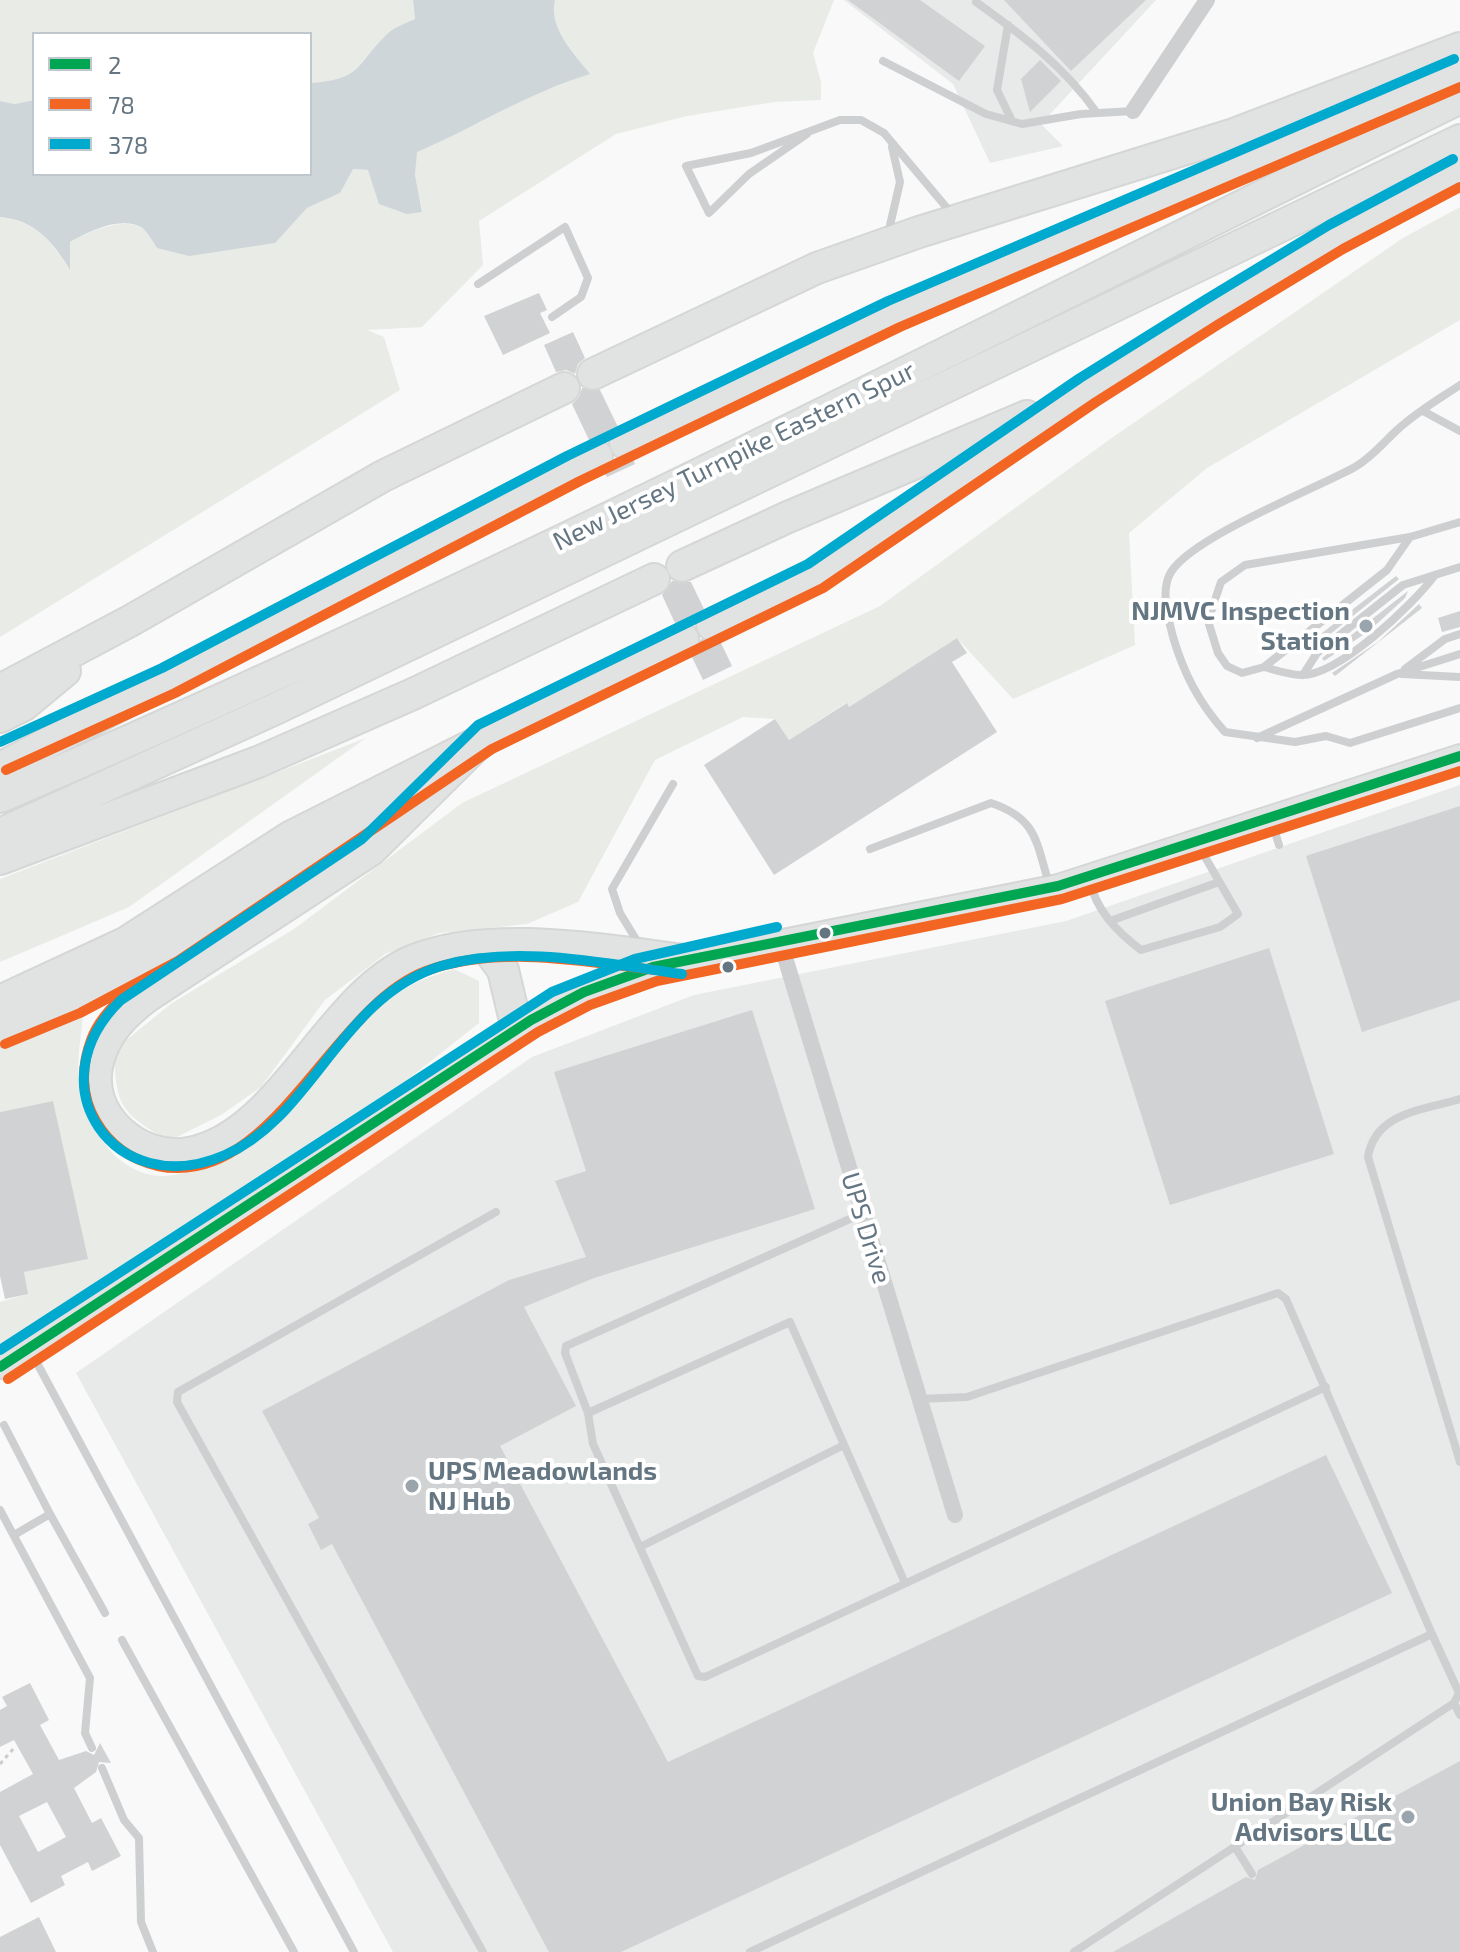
<!DOCTYPE html>
<html>
<head>
<meta charset="utf-8">
<style>
	body { margin:0 }
	#map { position:relative; width:1460px; height:1952px; overflow:hidden; background:#f9f9f9; font-family:"Exo 2",sans-serif }
	canvas { display:block }
	.legend { position:absolute; left:32px; top:32px; width:280px; height:144px; box-sizing:border-box; background:#fff; border:2px solid #c1c8cd; margin:0; padding:10px 14px; list-style:none; font-size:24px; color:#657683 }
	.legend li { display:flex; align-items:center; gap:16px; height:40px }
	.legend b { width:40px; border:2px solid #c1c8cd }
</style>
</head>
<body>
<div id="map">
<canvas width="1460" height="1952"></canvas>
<ul class="legend">
<li><b style="height:10px;background:#00a651"></b>2</li>
<li><b style="height:10px;background:#f26522"></b>78</li>
<li><b style="height:10px;background:#00a9ce"></b>378</li>
</ul>
</div>
<script>
const g = document.querySelector('canvas').getContext('2d');
g.lineJoin = 'round';
function fillPath(path, color) { g.fillStyle = color; g.fill(path, 'evenodd'); }
function trace(path, color, width, dash) { g.strokeStyle = color; g.lineWidth = width; g.lineCap = dash ? 'butt' : 'round'; g.setLineDash(dash || []); g.stroke(path); }
function label(font, color, halo, rows, align = 'center') {
  g.font = font + ' "Exo 2",sans-serif'; g.lineWidth = 8; g.setLineDash([]); g.textBaseline = 'middle'; g.strokeStyle = halo; g.fillStyle = color; for (const [text, x, y, turn = 0] of rows) {
    g.save(); g.translate(x, y); g.rotate((+turn || 0) * Math.PI / 180); g.textAlign = isNaN(turn) ? turn : align; if (halo) g.strokeText(text, 0, 0); g.fillText(text, 0, 0); g.restore();
  }
}
fillPath(new Path2D(`
	M844,0H1156L1041,124L1063,146L990,163L953,84Z
	M1460,785V1952H393L76,1373L532,1057L694,995L1066,921Z`), '#e8e9e9');
fillPath(new Path2D(`
	M0,0H413L415,19C406,23 394,27 387,34C353,66 363,79 310,83V34H34V100L15,104L0,101Z
	M555,0H834L813,53L821,82V100L774,102L687,116L616,134L479,221L483,265L422,327L367,330L384,337L400,390L0,637V217C34,220 52,241 69,269L70,242C86,233 124,216 142,228C148,232 153,243 157,248L274,243L307,208L340,193L352,169L368,170L422,211L415,175L416,152C476,128 528,93 589,74C575,52 548,28 555,0Z
	M1460,207V320L1207,468L1129,533L1135,645L1013,699L957,638L849,707L846,703L789,740L775,719L743,717L655,760L578,902L527,924L439,933L385,954L325,1000L261,1087L221,1115L169,1141C120,1112 116,1107 114,1050L172,1003L294,929L462,803L880,606L1113,437L1403,238Z
	M366,738L129,907L0,962V879Z
	M454,969L479,981V1023L407,1080L0,1347V1302L27,1294L24,1272L87,1259L53,1101L0,1112V1046L83,1013C82,1034 76,1059 79,1080C85,1123 114,1176 164,1176C198,1176 250,1139 274,1116C306,1085 331,1046 364,1017C390,993 421,978 454,969Z`), '#e8ebe6');
fillPath(new Path2D(`
	M413,0H555C548,27 574,53 590,74C528,93 476,127 417,152L415,175L422,212L407,214L379,204L368,170L353,169L340,193L307,208L275,243L189,256L157,248C153,242 147,231 141,227C119,216 88,232 70,242V270C53,242 35,220 0,217V101L15,104L34,100V174H310V83C363,79 354,66 387,34C394,27 406,23 415,19Z`), '#ced6d9');
fillPath(new Path2D(`
	M848,0H920L985,46L959,81Z
	M1004,0H1146L1071,71Z
	M1040,60L1061,81L1030,112L1021,79Z
	M539,293L547,310L540,313L550,333L503,355L484,316Z
	M573,332L585,358L578,364L575,374L566,370L556,372L544,345Z
	M582,388L600,390L618,427L607,441L589,440L572,404L579,397Z
	M615,458L633,459L635,464L607,477L604,472Z
	M1396,576L1399,579L1313,648L1309,643Z
	M672,581L691,582L704,609L697,615L694,625L685,621L675,623L662,595Z
	M1408,591L1405,598L1369,631L1324,661L1322,658Z
	M1419,604L1422,608L1335,676L1332,673L1378,642Z
	M1460,611V627L1442,632L1438,618Z
	M957,638L967,653L952,662L997,732L774,875L704,765L775,719L789,740L847,703L849,707Z
	M701,639L720,641L732,666L703,680L691,655Z
	M1460,806V1000L1362,1032L1306,856Z
	M1269,948L1334,1154L1170,1205L1105,1001Z
	M752,1010L815,1209L594,1278L524,1307L576,1406L500,1446L668,1762L1326,1455L1392,1593L621,1952H549L332,1544L321,1550L308,1524L319,1518L262,1411L509,1280L586,1257L555,1181L586,1171L554,1072Z
	M53,1101L88,1259L24,1272L28,1294L5,1299L0,1276V1112Z
	M30,1683L49,1720L40,1725L59,1760L86,1751L94,1755L100,1743L111,1763L99,1762L96,1772L74,1788L92,1823L101,1818L121,1856L92,1871L88,1862L61,1876L65,1885L31,1903L0,1845V1792L33,1774L14,1740L0,1747V1710L7,1706L2,1697ZM47,1802L66,1837L38,1852L19,1816Z
	M1460,1761V1952H1113L1246,1877L1255,1880L1258,1870Z
	M39,1917L56,1952H0V1937Z`), '#d0d2d3');
const secondary = new Path2D(`
	M0,1367L531,1020L584,992L653,967L1058,886L1460,756`);
const highway = new Path2D(`
	M593,374L817,268L919,232L1234,134L1460,48
	M625,443L946,290L1460,72
	M682,566L788,517L1027,416
	M712,625L815,576L1088,390L1212,312L1336,237L1460,171
	M0,690L130,621L383,476L564,388
	M0,717L24,705L65,671
	M485,737L371,850L148,996C124,1014 105,1033 98,1062C84,1115 139,1162 189,1153C281,1136 328,997 412,961C487,929 604,950 684,960
	M0,768L597,456
	M0,797C496,584 976,336 1460,98
	M0,834L275,709L1460,140
	M0,859L258,762L413,694L654,579
	M486,947L503,970L517,1029
	M0,1001L125,943L290,837L683,639
	M0,1031C139,978 259,892 381,809`);
trace(secondary, '#d5d6d7', 26);
trace(highway, '#d5d6d6', 34);
trace(new Path2D(`
	M0,1764L14,1748`), '#cbcccd', 3, [4, 4]);
trace(new Path2D(`
	M976,2C1022,35 1064,66 1097,113
	M1008,25L997,90L1012,121
	M883,61L986,114L1022,124L1081,114L1133,111
	M807,134L749,174L709,213L686,166L751,153L840,120H861L884,133L952,214
	M888,234L900,182L892,147
	M478,284L565,227L588,278L581,297L552,317
	M1460,385C1439,399 1415,413 1396,431C1382,444 1372,457 1355,467C1315,489 1194,536 1171,572C1160,590 1168,617 1173,637C1184,674 1199,703 1225,732L1295,742L1326,736L1350,743L1460,708
	M1423,411L1460,431
	M1410,537L1387,570L1264,667L1242,673L1227,666L1218,653L1208,621L1221,582L1245,565L1410,537L1460,522
	M1264,667C1275,670 1289,675 1301,675C1338,676 1413,605 1435,575
	M1405,669L1445,639L1460,634
	M1402,674L1460,677
	M1303,675L1317,653L1403,585L1460,567
	M1257,738L1397,674L1460,654
	M1271,819L1279,845
	M870,849L991,803C1039,819 1036,844 1050,887
	M1089,879C1096,910 1116,931 1141,950L1220,927L1238,914L1197,843
	M1110,921L1219,882
	M640,946L620,913L612,889L673,784
	M1460,1099C1424,1110 1375,1112 1368,1157L1460,1462
	M861,1214L566,1346L565,1353L588,1413L593,1444L698,1676L705,1677L1326,1387
	M30,1350L354,1952
	M588,1413L790,1322L905,1583
	M4,1425L50,1514L14,1535
	M0,1510L90,1678L85,1733L92,1748
	M50,1514L105,1613
	M640,1547L844,1445
	M122,1640L294,1952
	M1454,1703L1460,1715
	M102,1768L124,1820L139,1838L141,1922L153,1952
	M1235,1847L1252,1874
	M483,1952L177,1402L178,1392L496,1212
	M750,1952L1432,1634L1286,1299L1278,1293L967,1397L919,1399
	M1074,1952L1454,1703L1459,1693L1432,1634`), '#cecfd0', 8);
trace(new Path2D(`
	M1133,111L1207,0
	M780,941L955,1515`), '#cecfd0', 16);
trace(secondary, '#e1e2e2', 22);
trace(highway, '#e1e2e2', 30);
trace(new Path2D(`
	M0,1367L531,1020L584,992L653,967L1058,886L1460,756`), '#00a651', 10);
trace(new Path2D(`
	M6,770L175,693L580,481L900,327L1460,87
	M174,963C142,982 105,1003 91,1040C81,1067 81,1096 96,1121C110,1145 131,1160 158,1166C272,1190 331,1006 426,971C497,945 582,961 654,970
	M5,1044L80,1013L178,961L492,749L823,588L1096,402L1219,324L1343,249L1460,187
	M8,1379L538,1032L590,1005L657,981L1062,899L1460,771`), '#f26522', 10);
trace(new Path2D(`
	M0,742L162,668L567,456L888,301L1454,59
	M682,974C606,964 517,944 441,966C340,997 313,1117 225,1155C115,1203 33,1085 121,1000L362,839L478,725L808,564L1080,378L1205,300L1329,225L1453,159
	M0,1350L552,992L635,959L777,927`), '#00a9ce', 10);
for (const [x, y, r, color] of [
	[1366,626,8,"#99a4ac"],
	[825,933,7,"#657683"],
	[728,967,7,"#657683"],
	[412,1486,8,"#99a4ac"],
	[1408,1817,8,"#99a4ac"]
]) { const dot = new Path2D(); dot.arc(x, y, r, 0, 2 * Math.PI); g.fillStyle = color; g.fill(dot); trace(dot, '#fff', 3); }
label('26px', '#657683', '#fff', [
	["New Jersey Turnpike Eastern Spur",734,456,-26],
	["UPS Drive",866,1228,73]
]);
label('bold 26px', '#657683', '#fff', [
	["NJMVC Inspection",1350,611],
	["Station",1350,641],
	["UPS Meadowlands",428,1471,"left"],
	["NJ Hub",428,1501,"left"],
	["Union Bay Risk",1392,1802],
	["Advisors LLC",1392,1832]
], 'right');
</script>
</body>
</html>
